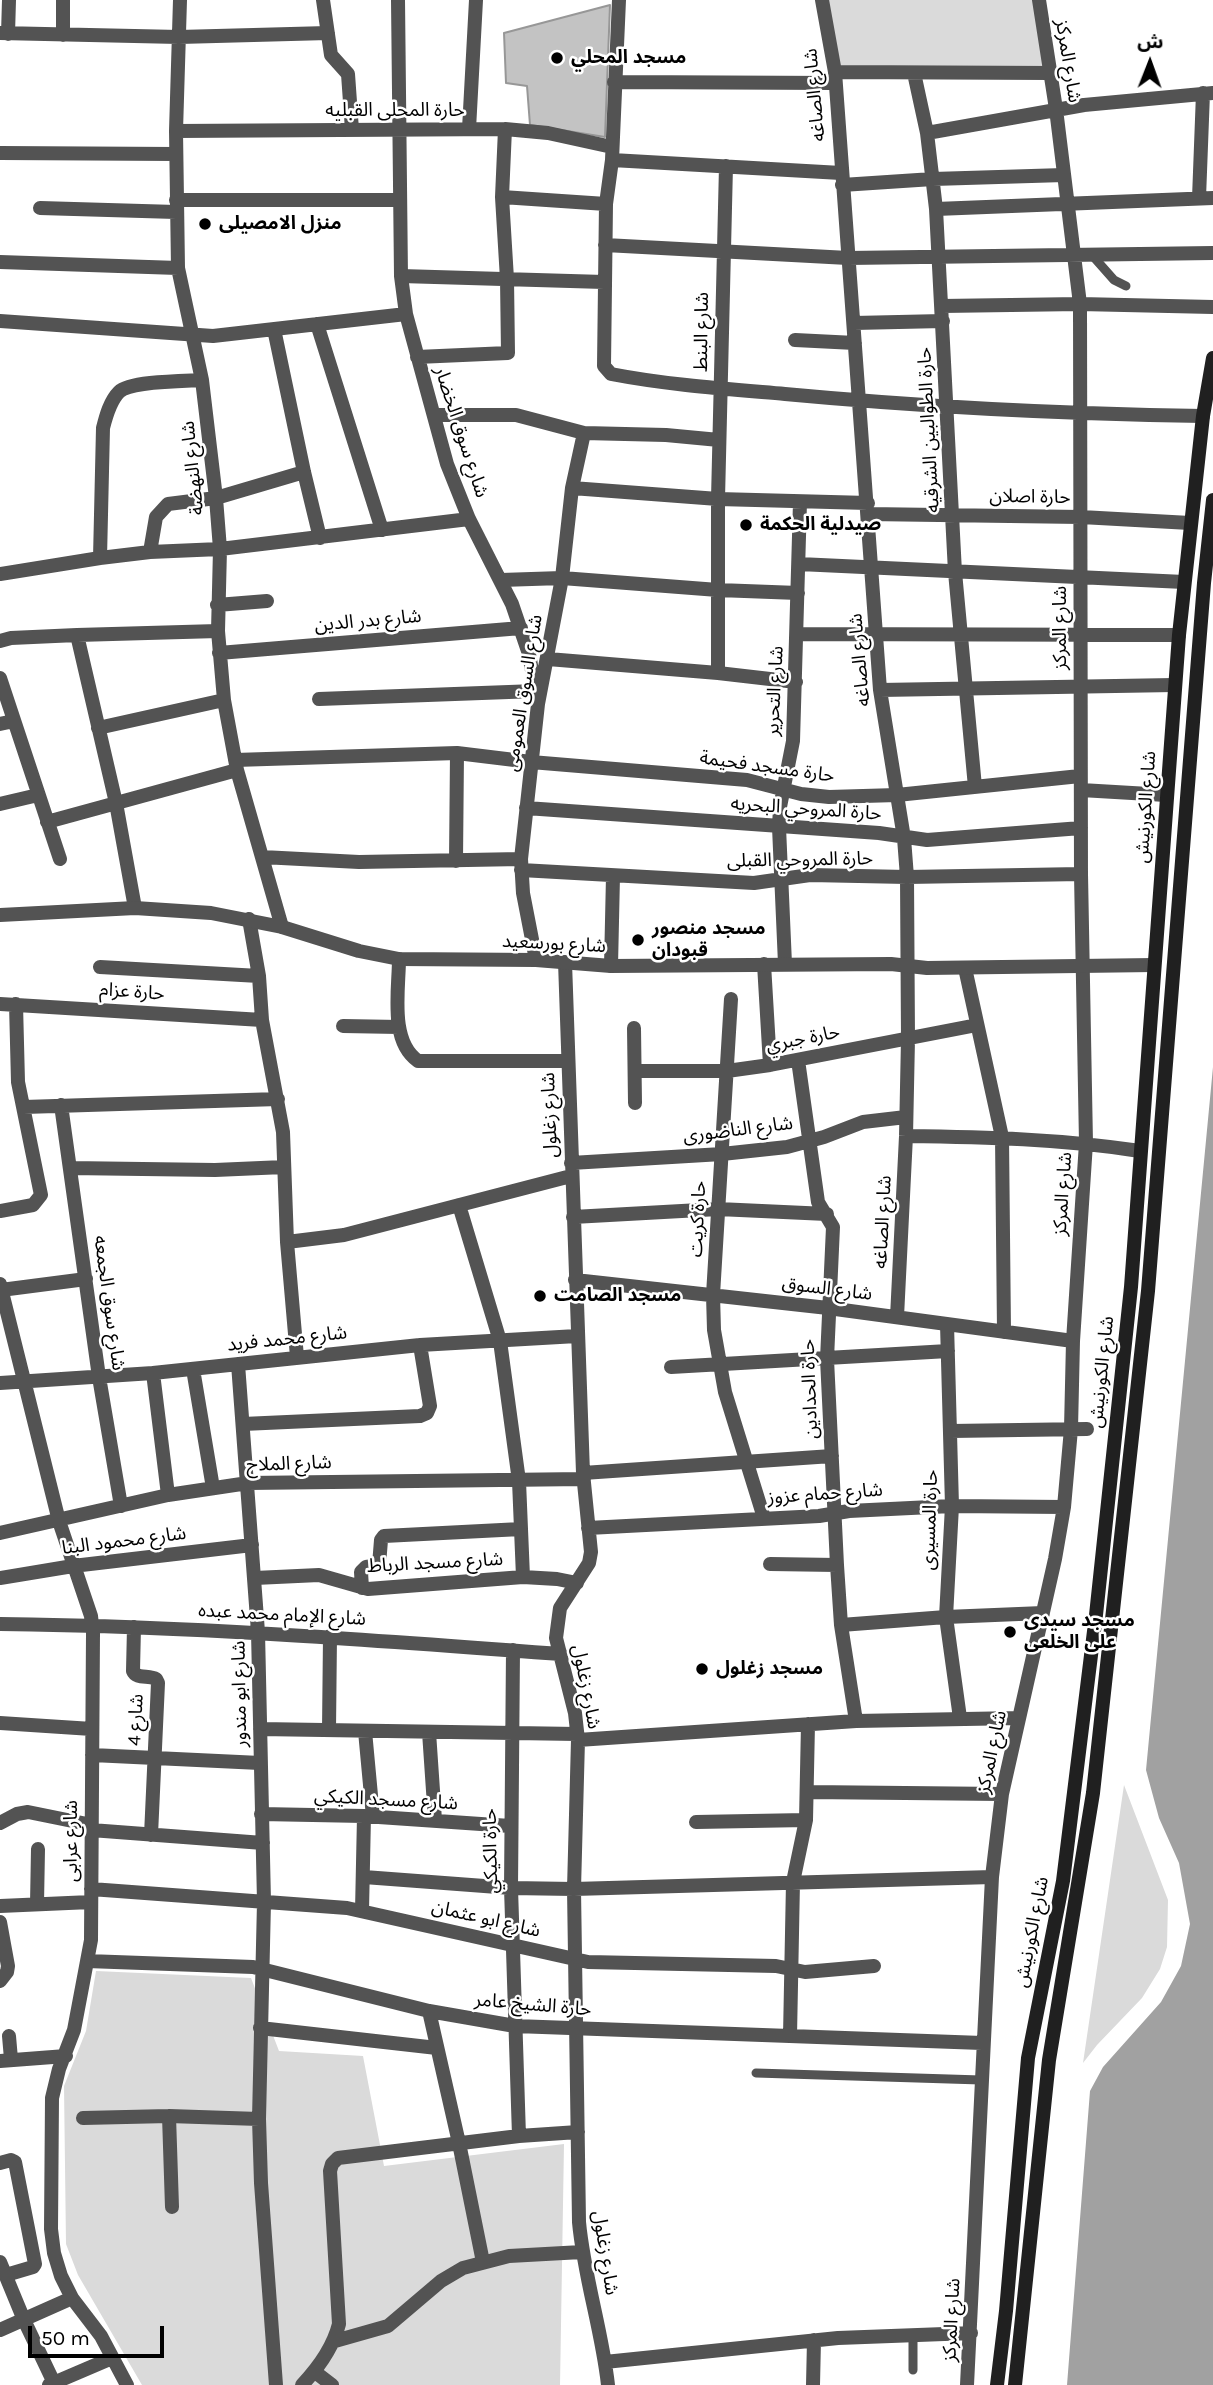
<!DOCTYPE html>
<html>
<head>
<meta charset="utf-8">
<style>
	body { margin:0 }
	#map { position:relative; width:1213px; height:2385px; overflow:hidden; background:#fff; font-family:Karla,"Noto Sans Arabic",sans-serif }
	canvas { display:block }
	.north { position:absolute; left:1115px; top:28px; width:70px; height:70px; -webkit-text-stroke:5px #fff; paint-order:stroke; rotate:1deg; font-size:19px; font-weight:700; line-height:28px; text-align:center; color:#000 }
	.north::after { content:''; display:block; margin:auto; width:24px; height:32px; background:#000; clip-path:polygon(50% 0,100% 100%,50% 72%,0 100%) }
	.scale { position:absolute; left:28px; top:2326px; width:136px; height:32px; box-sizing:border-box; border:4px solid #000; border-top:0; padding-left:9px; font-size:21px; line-height:24px; white-space:nowrap; color:#000; -webkit-text-stroke:5px #fff; paint-order:stroke }
</style>
</head>
<body>
<div id="map">
<canvas width="1213" height="2385"></canvas>
<div class="north">ش</div>
<div class="scale">50 m</div>
</div>
<script>
const g = document.querySelector('canvas').getContext('2d');
g.lineJoin = 'round';
function fillPath(path, color) { g.fillStyle = color; g.fill(path, 'evenodd'); }
function trace(path, color, width, dash) { g.strokeStyle = color; g.lineWidth = width; g.lineCap = dash ? 'butt' : 'round'; g.setLineDash(dash || []); g.stroke(path); }
function label(font, color, halo, rows, align = 'center') {
  g.font = font + ' Karla,"Noto Sans Arabic",sans-serif'; g.lineWidth = 5; g.setLineDash([]); g.textBaseline = 'middle'; g.strokeStyle = halo; g.fillStyle = color; for (const [text, x, y, turn = 0] of rows) {
    g.save(); g.translate(x, y); g.rotate((+turn || 0) * Math.PI / 180); g.textAlign = isNaN(turn) ? turn : align; if (halo) g.strokeText(text, 0, 0); g.fillText(text, 0, 0); g.restore();
  }
}
fillPath(new Path2D(`
	M822,0H1039L1051,73L835,72Z
	M1124,1785L1168,1900L1167,1947L1160,1969L1142,1998L1097,2045L1083,2063Z
	M96,1971L251,1978L279,2051L363,2056L384,2166L564,2144L560,2385H142L78,2275L66,2244L64,2086L86,2031Z`), '#dadada');
fillPath(new Path2D(`
	M1213,1067V2385H1067L1090,2091L1103,2067L1161,2002L1181,1966L1190,1924L1179,1863L1159,1818L1146,1770Z`), '#a1a1a1');
const building = new Path2D(`
	M610,5L605,137L530,125L527,86L506,83L504,33Z`);
fillPath(building, '#c3c3c3');
trace(building, '#979797', 2);
trace(new Path2D(`
	M1091,254L1114,280L1126,286
	M756,2073L981,2080
	M913,2370V2335`), '#535353', 9);
trace(new Path2D(`
	M180,0L176,131L178,268L202,380L216,498L220,549L218,631L224,700L237,770L282,927
	M323,0L331,55L348,74L352,130
	M398,0L401,276L406,314L447,464L469,519L512,604L529,654L538,704
	M619,0L612,160L606,204L604,366L611,374C668,385 727,389 785,394C924,407 1063,414 1203,416
	M822,0L835,72L880,690L904,838L907,877L908,1039L906,1136L897,1317
	M0,33L179,37L328,33
	M8,34L9,0
	M63,35V0
	M835,72L1051,73
	M914,73L927,133L936,209L955,572L975,787
	M614,82L835,83
	M469,129L476,0
	M176,131L505,129L548,133L612,147
	M927,133L1084,105L1213,93
	M0,153L176,154
	M612,160L841,173
	M842,185L933,179L1064,175
	M502,197L606,204
	M1199,198L1203,93
	M176,200H400
	M40,208L176,212
	M936,209L1213,198
	M605,245L848,258L1213,253
	M0,262L178,268
	M401,276L604,282
	M942,306L1080,304L1213,307
	M0,321L213,336L406,314
	M854,323L943,321
	M317,324L382,530
	M274,329L304,472L320,538
	M795,340L855,343
	M417,357L508,353L507,279L502,197L505,129
	M434,415H516L584,433L666,435L719,440
	M572,488L718,499L868,503
	M868,514L1081,517L1190,523
	M150,552L156,517L168,504L216,498L304,472
	M100,558L103,428C106,416 110,401 119,392C130,381 185,381 202,380
	M799,564L1184,582
	M0,574L100,558L150,552L220,549L469,519
	M501,580L562,578L718,590L798,593
	M217,605L267,601
	M797,634L1179,635
	M77,635L116,803L135,908
	M0,641L11,638L77,635L218,631
	M219,653L521,628
	M548,659L718,673L796,682
	M718,673V499L726,166
	M0,678L60,859
	M880,690L1174,685
	M319,699L536,691
	M0,724L14,721
	M98,728L224,700
	M235,760L457,753L531,762L747,780L801,794L829,797L897,795L1080,776
	M1081,790L1166,795
	M0,804L38,795
	M526,808L879,833L927,840L1081,828
	M47,822L237,770
	M262,857L359,862L521,859
	M456,861L457,753
	M521,870L754,883L810,875L907,877L1081,874
	M249,919L259,976L262,1020L283,1132L287,1242L297,1357
	M399,959C399,989 389,1041 418,1061H567
	M536,960L523,893L521,859L538,704L562,578L572,488L584,433
	M565,962L583,1473L591,1552L589,1563L560,1608L556,1638L575,1713L578,1740L574,1889L579,2222C584,2277 602,2330 608,2385
	M764,964L770,1065
	M785,964L779,827L780,807L793,741L800,502
	M611,966L613,876
	M100,967L259,976
	M965,968L1002,1137L1004,1332
	M731,999L713,1295L714,1330L725,1392L764,1518
	M0,1004L262,1020
	M343,1026L399,1027
	M634,1028L635,1103
	M798,1060L818,1202L833,1227L827,1359L837,1565L841,1625L856,1721
	M635,1071H727L770,1065L977,1025
	M61,1105L99,1377L121,1506
	M24,1107L278,1099
	M906,1136C985,1137 1062,1139 1140,1151
	M571,1163L722,1154L787,1147L824,1137L863,1122L906,1117
	M70,1168L215,1170L284,1167
	M459,1205L500,1341L519,1481L523,1577
	M0,1211L33,1205L41,1195L18,1082L16,1004
	M573,1217L718,1209L827,1214
	M287,1242L344,1235L571,1176
	M575,1280L828,1308L1073,1341
	M0,1284L59,1521L91,1616L93,1633L91,1940L74,2030L59,2069L52,2098L51,2229L54,2253L61,2276L72,2298L101,2336L127,2385
	M1,1290L86,1279
	M947,1324L952,1506L946,1617L960,1718
	M238,1364L258,1632L264,1902L259,2119L261,2183L276,2385
	M671,1367L948,1351
	M193,1369L213,1488
	M153,1373L168,1495
	M0,1383L153,1373L420,1345L577,1336
	M243,1424L420,1416L427,1413L430,1406L420,1345
	M951,1431L1087,1429
	M583,1473L832,1456
	M588,1528L819,1516L849,1511L952,1506L1064,1507
	M0,1533L168,1495L248,1483L584,1479
	M770,1564L837,1565
	M0,1578L73,1566L252,1545
	M255,1578L319,1575L368,1589L523,1577L557,1579L577,1583
	M362,1588L361,1572L366,1567L379,1565L381,1540L384,1536L521,1529
	M0,1624C188,1626 374,1640 561,1654
	M841,1625L946,1617L1043,1613
	M134,1627L133,1671C136,1679 149,1675 156,1679L158,1683L151,1835
	M513,1650L511,1888L519,2136
	M0,1723L92,1729
	M260,1729L577,1734
	M329,1730L330,1636
	M365,1731L373,1817
	M429,1732L435,1820
	M578,1740L856,1721L1019,1718
	M92,1755L260,1763
	M808,1792L1002,1794
	M261,1814L364,1816L510,1826
	M696,1822L806,1820
	M0,1823L17,1814L28,1812L92,1825
	M91,1830L263,1843
	M364,1877L511,1888L574,1889L992,1877
	M91,1889L347,1908L588,1962L776,1966L805,1972L874,1966
	M37,1904L38,1849
	M0,1906L91,1902
	M362,1911L364,1816
	M0,1922L8,1966L7,1972L0,1981
	M87,1961L253,1967L429,2011L515,2026L982,2043
	M429,2011L459,2143L483,2262
	M260,2028L437,2048
	M9,2036L11,2059
	M790,2036L793,1882L806,1820L808,1724
	M0,2061L66,2056
	M169,2116L172,2207
	M83,2118L169,2116L259,2119
	M0,2163L11,2160L15,2162L35,2264L33,2267L6,2275
	M0,2262L24,2320L55,2385
	M0,2330L72,2298
	M335,2341L388,2326L441,2281L463,2268L509,2256L582,2252
	M605,2362L838,2338L971,2333
	M315,2372L332,2385
	M49,2385L112,2358
	M302,2385C319,2367 333,2348 339,2324L330,2171L332,2164L338,2158L519,2136L578,2132
	M813,2385L814,2340
	M967,2385L992,1877L1002,1794L1055,1559L1064,1507L1071,1429L1073,1341L1086,1143L1081,874L1080,304L1056,109L1039,0`), '#535353', 14);
trace(new Path2D(`
	M0,915L135,908L211,913L282,927L359,951L399,959L536,960L611,966L891,964L927,968L1154,965`), '#535353', 14);
trace(new Path2D(`
	M997,2385L1006,2311L1028,2058L1063,1881L1096,1615L1131,1287L1179,635L1203,416L1213,358
	M1015,2385L1049,2060L1093,1793L1148,1291L1204,583L1213,500`), '#202020', 14);
for (const [x, y, r, color] of [
	[557,58,7,"#000"],
	[205,224,7,"#000"],
	[746,525,7,"#000"],
	[638,940,7,"#000"],
	[540,1296,7,"#000"],
	[1010,1632,7,"#000"],
	[702,1669,7,"#000"]
]) { const dot = new Path2D(); dot.arc(x, y, r, 0, 2 * Math.PI); g.fillStyle = color; g.fill(dot); trace(dot, '#fff', 2.5); }
label('bold 19px', '#000', '#fff', [
	["مسجد المحلي",571,58],
	["منزل الامصيلى",219,224],
	["صيدلية الحكمة",760,525],
	["مسجد منصور",652,929],
	["قبودان",652,951],
	["مسجد الصامت",554,1296],
	["مسجد سيدى",1024,1621],
	["على الخلعى",1024,1643],
	["مسجد زغلول",716,1669]
], 'left');
label('19px', '#000', '#fff', [
	["شارع المركز",1068,61,81],
	["شارع الصاغه",815,95,-95],
	["حارة المحلى القبليه",395,111],
	["شارع البنط",702,332,-89],
	["حارة الطوالبين الشرقيه",929,430,-93],
	["شارع سوق الخضار",461,432,72],
	["شارع النهضة",193,468,-96],
	["حارة اصلان",1030,497,1],
	["شارع بدر الدين",368,621,-5],
	["شارع المركز",1061,628,-90],
	["شارع الصاغه",860,660,-95],
	["شارع التحرير",775,691,-87],
	["شارع السوق العمومى",524,693,-81],
	["حارة مسجد فحيمة",767,767,8],
	["شارع الكورنيش",1146,807,-86],
	["حارة المروحي البحريه",806,809,4],
	["حارة المروحي القبلى",800,860,-1],
	["شارع بورسعيد",554,944,3],
	["حارة عزام",132,992,4],
	["حارة جبري",803,1039,-11],
	["شارع زغلول",550,1115,-92],
	["شارع الناضورى",738,1130,-7],
	["شارع المركز",1063,1194,-86],
	["حارة كريت",698,1219,-87],
	["شارع الصاغه",883,1222,-87],
	["شارع السوق",827,1289,7],
	["شارع سوق الجمعه",109,1303,82],
	["شارع محمد فريد",287,1339,-6],
	["شارع الكورنيش",1102,1372,-84],
	["حارة الحدادين",810,1389,-92],
	["شارع الملاح",289,1464,-2],
	["شارع حمام عزوز",825,1494,-4],
	["حارة المسيرى",930,1520,-88],
	["شارع محمود البنا",124,1541,-7],
	["شارع مسجد الرباط",435,1563,-3],
	["شارع الإمام محمد عبده",282,1615,3],
	["شارع زغلول",586,1687,79],
	["شارع ابو مندور",240,1694,-91],
	["شارع 4",136,1720,-87],
	["شارع المركز",992,1752,-78],
	["شارع مسجد الكيكي",386,1800,3],
	["شارع عرابى",72,1841,-90],
	["حارة الكيكي",491,1851,-91],
	["شارع ابو عثمان",486,1919,13],
	["شارع الكورنيش",1032,1932,-79],
	["حارة الشيخ عامر",533,2005,5],
	["شارع زغلول",605,2253,81],
	["شارع المركز",952,2320,-87]
]);
</script>
</body>
</html>
